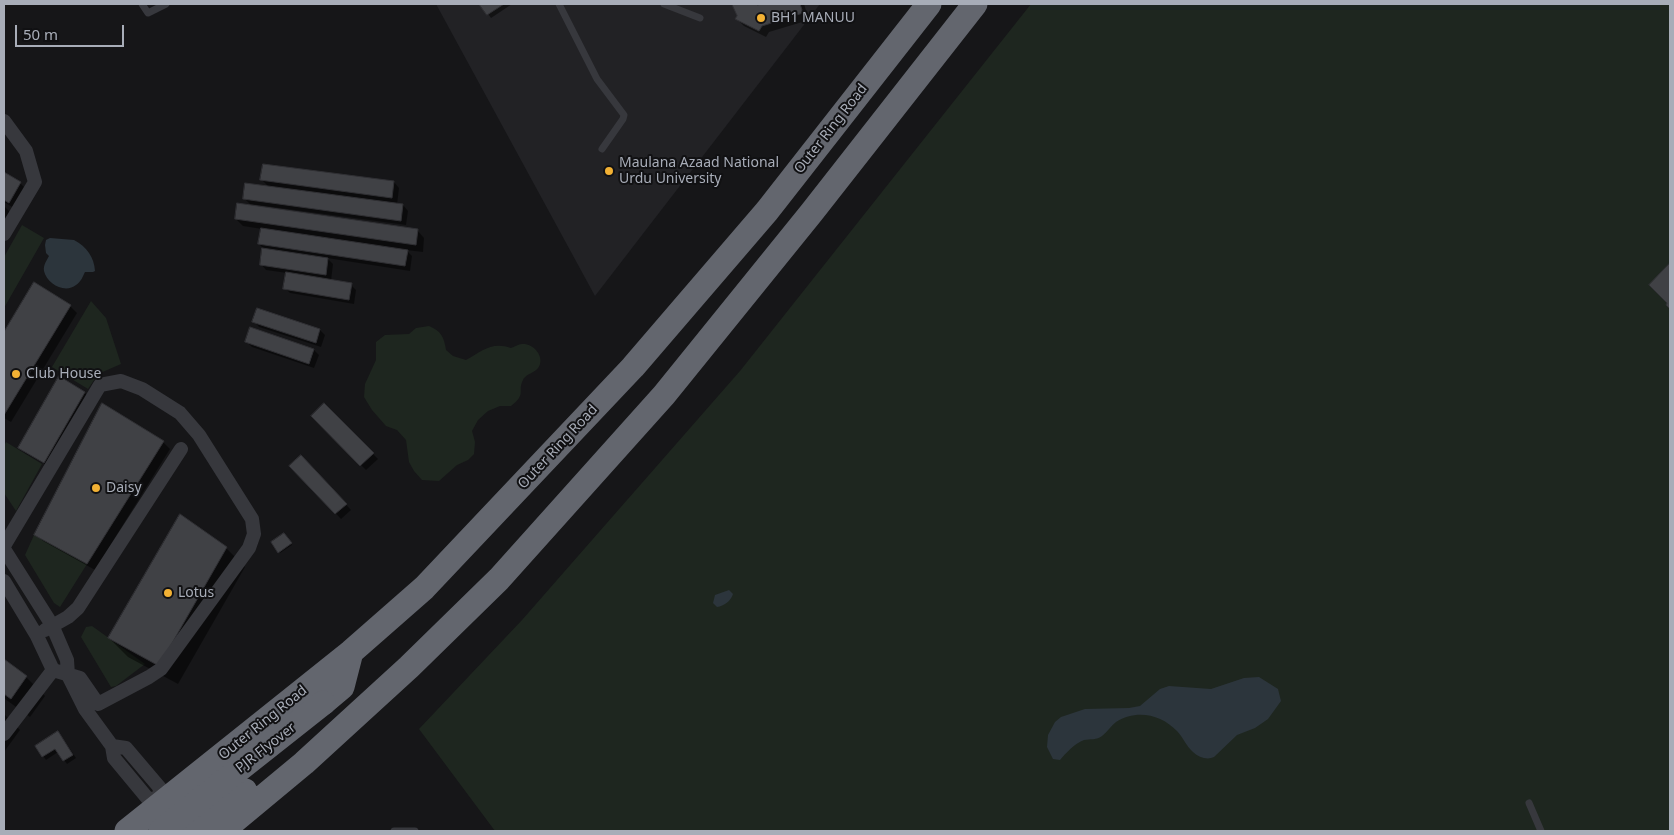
<!DOCTYPE html>
<html>
<head>
<meta charset="utf-8">
<style>
	body { margin:0 }
	#map { position:relative; width:1674px; height:835px; overflow:hidden; background:#161618; font-family:"Noto Sans",sans-serif }
	canvas { display:block }
	.frame { position:absolute; inset:0; border:5px solid #a8adb8; pointer-events:none }
	.scale { position:absolute; left:15px; top:25px; width:109px; height:22px; box-sizing:border-box; border:2px solid #a8adb8; border-top:0; padding-left:6px; font-size:15px; line-height:18px; white-space:nowrap; color:#a8adb8; -webkit-text-stroke:4px #111113; paint-order:stroke }
</style>
</head>
<body>
<div id="map">
<canvas width="1674" height="835"></canvas>
<div class="frame"></div>
<div class="scale">50 m</div>
</div>
<script>
const g = document.querySelector('canvas').getContext('2d');
g.lineJoin = 'round';
function fillPath(path, color) { g.fillStyle = color; g.fill(path, 'evenodd'); }
function trace(path, color, width, dash) { g.strokeStyle = color; g.lineWidth = width; g.lineCap = dash ? 'butt' : 'round'; g.setLineDash(dash || []); g.stroke(path); }
function label(font, color, halo, rows, align = 'center') {
  g.font = font + ' "Noto Sans",sans-serif'; g.lineWidth = 4; g.setLineDash([]); g.textBaseline = 'middle'; g.strokeStyle = halo; g.fillStyle = color; for (const [text, x, y, turn = 0] of rows) {
    g.save(); g.translate(x, y); g.rotate((+turn || 0) * Math.PI / 180); g.textAlign = isNaN(turn) ? turn : align; if (halo) g.strokeText(text, 0, 0); g.fillText(text, 0, 0); g.restore();
  }
}
fillPath(new Path2D(`
	M436,4H820L595,296Z`), '#222225');
fillPath(new Path2D(`
	M1031,4H1670V831H495L419,729L522,620L740,371Z
	M22,225L44,238L4,308V257Z
	M91,301L106,318L121,364L98,374L88,389L52,367Z
	M429,326C441,331 444,337 446,350L453,356L466,360C482,351 492,341 511,348C514,347 519,344 522,344C532,343 543,354 540,364C537,374 527,372 523,380C517,391 527,394 511,406H500L488,411L478,420L472,431L475,442L474,454L468,460L457,465L439,481L422,480L414,471L409,462L406,440L397,430L386,426L372,410L364,397L365,384L376,360V342L385,335L409,334L416,328Z
	M6,442L42,464L16,511L4,493V446Z
	M34,535L87,564L60,607L54,603L25,555Z
	M92,626L145,664L116,686L111,687L81,637L86,627Z`), '#1e261f');
fillPath(new Path2D(`
	M50,238L74,240C87,247 94,257 95,271L93,272H85C83,276 81,282 76,285C65,294 47,284 44,271C43,265 47,260 49,256L46,253L45,245L46,240Z
	M729,590L733,594C731,601 724,606 717,607L713,603L715,595Z
	M1259,677L1278,689L1281,701L1268,719L1255,728L1237,735L1214,757C1208,760 1199,758 1193,752C1186,746 1183,737 1177,731C1161,714 1136,709 1116,722C1111,726 1107,732 1102,736C1097,740 1090,739 1084,740C1075,743 1066,753 1060,760L1053,759L1047,747L1048,735L1055,722L1061,717L1085,709L1129,708L1140,706L1160,689L1169,686L1211,689L1244,678Z`), '#2c353c');
fillPath(new Path2D(`
	M481,4H512L491,18Z
	M733,4H760V6L767,4H804L809,20L769,32L766,37L744,26L737,19L738,16Z
	M4,174L20,183L27,190L17,210L4,202Z
	M262,180L394,182L399,188L397,205H403L408,211L406,225L250,204L244,198L269,187Z
	M4,206L11,213L4,226Z
	M236,219L417,230L424,238L423,252L406,250L412,256L410,271L327,258L333,264L331,281L351,285L356,290L354,304L290,293L285,288L287,273L266,270L261,264L263,248L259,244L262,229L243,226Z
	M34,284L70,306L77,313L11,422L4,418V335Z
	M254,321L320,330L325,335L321,347L259,327Z
	M246,341L314,350L319,355L314,368L252,347Z
	M85,393L90,398L50,467L25,453L19,447Z
	M324,405L378,459L366,470L312,416Z
	M163,442L170,449L95,570L43,541L36,534Z
	M301,456L351,510L341,519L291,466Z
	M180,515L226,548L245,567L178,684L128,657L109,638Z
	M285,535L292,545L280,553L279,552Z
	M4,661L26,677L45,696L30,717L5,699L4,701Z
	M4,714L20,730L4,752Z
	M61,736L76,758L67,764L58,752L46,760L36,746Z`), '#0007');
const building = new Path2D(`
	M479,4H504L487,15Z
	M732,4H756L757,5L762,4H800L803,13L762,26L759,31L735,19L737,16Z
	M263,164L394,181L392,198L260,180Z
	M4,172L21,182L9,203L4,200Z
	M245,183L403,204L401,221L243,199Z
	M237,203L418,229L416,245L235,219Z
	M261,228L408,250L405,266L258,244Z
	M262,248L328,258L326,275L260,265Z
	M1670,263V309L1666,305L1667,303L1649,285Z
	M286,272L352,283L349,300L283,289Z
	M34,282L71,305L4,415V332Z
	M257,308L320,329L316,343L252,322Z
	M250,327L314,349L309,364L245,342Z
	M59,376L85,392L44,463L18,448Z
	M102,403L164,441L87,564L34,535Z
	M324,403L374,453L360,466L311,416Z
	M301,455L347,504L335,514L289,466Z
	M180,514L227,547L159,666L108,638Z
	M284,533L292,543L278,553L271,542Z
	M4,659L27,676L11,699L4,694Z
	M58,731L73,755L63,761L55,749L42,757L35,746Z`);
fillPath(building, '#404145');
trace(building, '#303034', 1);
trace(new Path2D(`
	M142,4L148,13L166,4
	M559,4L597,79L624,115L623,119L602,149
	M664,4L700,18
	M1529,803L1541,831
	M394,831H415`), '#37383d', 7);
trace(new Path2D(`
	M4,121L26,151L35,182L4,234
	M4,546L100,385L121,381L142,389L180,413L199,435L252,519L254,534L249,548L161,669L149,677L98,704L80,678L53,670L37,636L4,581
	M4,549L52,625L67,660L68,675L85,709L112,746L114,758L148,799L159,798L160,788L126,748L112,746
	M45,630L68,617L78,608L181,449
	M4,734L53,670`), '#37383d', 14);
trace(new Path2D(`
	M323,703L342,687L351,652
	M127,831L351,652L424,588L633,367L767,211L929,4
	M194,831L245,791
	M222,831L304,763L409,667L499,579L664,395L812,212L975,4`), '#63666e', 25);
trace(new Path2D(`
	M161,831L323,703`), '#63666e', 25);
for (const [x, y, r, color] of [
	[761,18,5,"#f2b134"],
	[609,171,5,"#f2b134"],
	[16,374,5,"#f2b134"],
	[96,488,5,"#f2b134"],
	[168,593,5,"#f2b134"]
]) { const dot = new Path2D(); dot.arc(x, y, r, 0, 2 * Math.PI); g.fillStyle = color; g.fill(dot); trace(dot, '#111113', 2); }
label('14px', '#a8adb8', '#111113', [
	["BH1 MANUU",771,18],
	["Maulana Azaad National",619,163],
	["Urdu University",619,179],
	["Club House",26,374],
	["Daisy",106,488],
	["Lotus",178,593]
], 'left');
label('14px', '#a8adb8', '#111113', [
	["Outer Ring Road",831,129,-52],
	["Outer Ring Road",558,447,-47],
	["Outer Ring Road",263,723,-39],
	["PJR Flyover",266,748,-38]
]);
</script>
</body>
</html>
